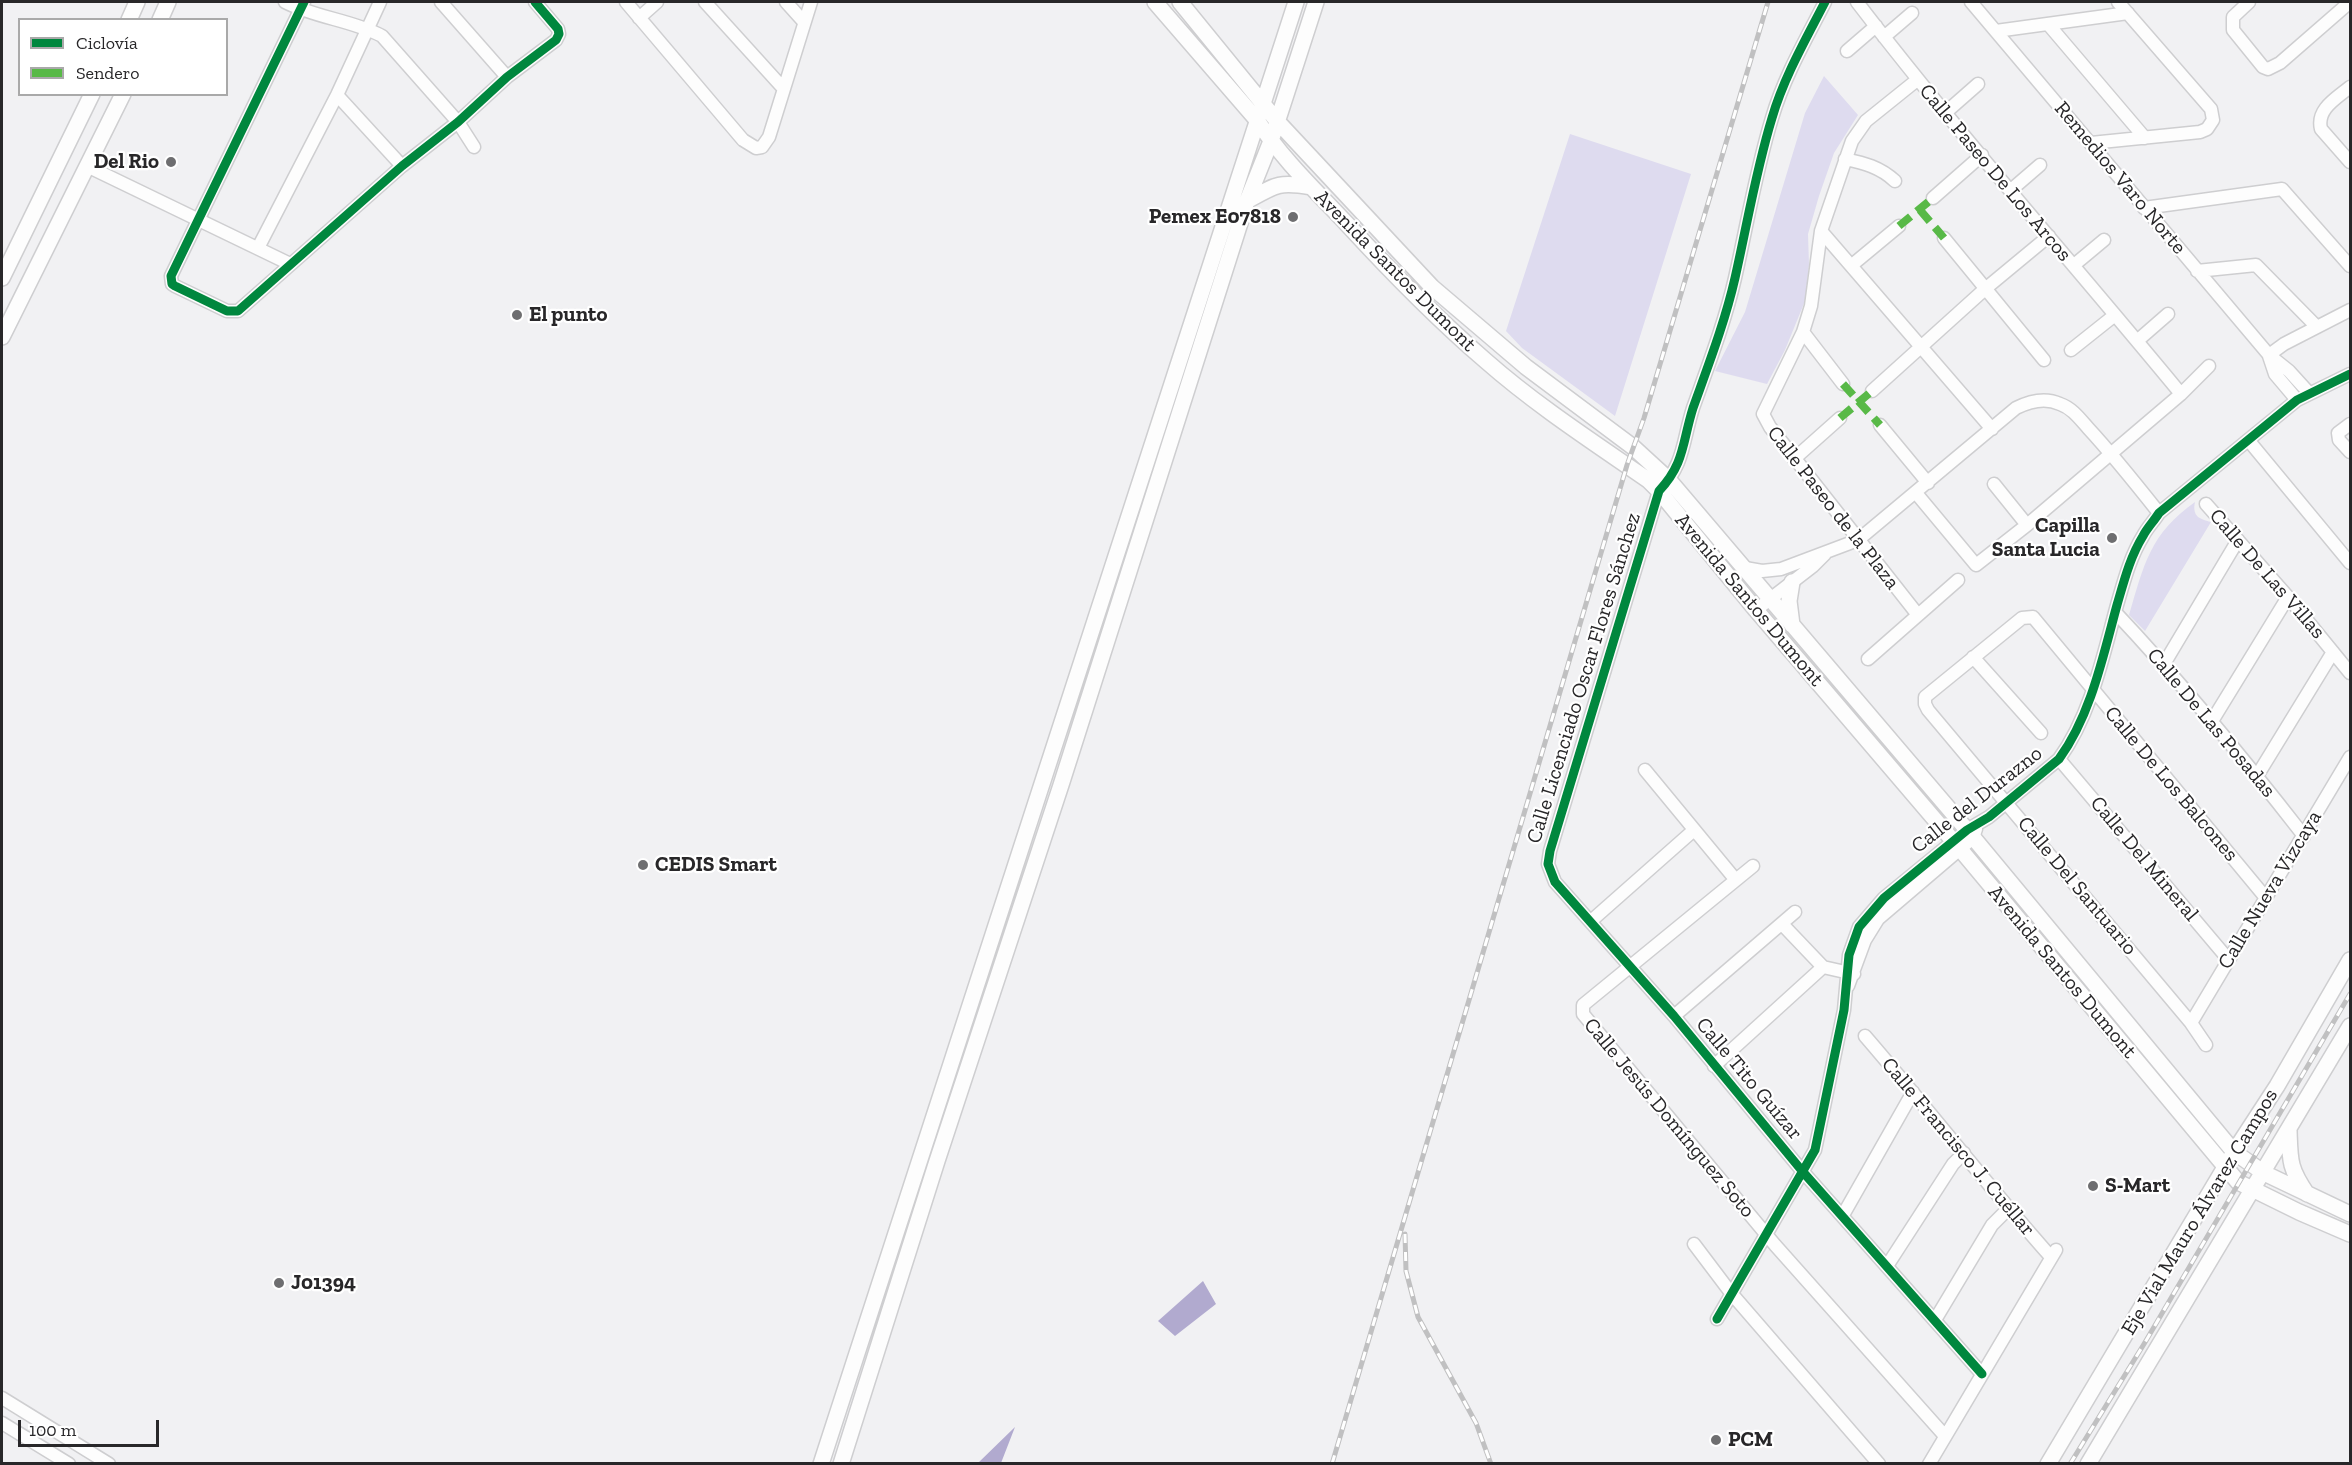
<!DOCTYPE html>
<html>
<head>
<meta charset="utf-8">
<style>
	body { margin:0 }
	#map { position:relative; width:2352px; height:1465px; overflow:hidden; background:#f1f1f3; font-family:"Zilla Slab",serif }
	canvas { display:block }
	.frame { position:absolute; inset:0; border:3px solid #282729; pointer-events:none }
	.legend { position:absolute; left:18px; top:18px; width:210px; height:78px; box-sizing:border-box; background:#fff; border:2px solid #a9a9a9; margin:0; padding:8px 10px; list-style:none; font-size:18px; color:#282729 }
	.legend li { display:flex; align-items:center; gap:12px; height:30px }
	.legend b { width:30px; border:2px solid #a9a9a9 }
	.scale { position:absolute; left:18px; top:1420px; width:141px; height:27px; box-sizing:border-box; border:3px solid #282729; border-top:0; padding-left:8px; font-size:18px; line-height:21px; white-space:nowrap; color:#282729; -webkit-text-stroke:4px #fff; paint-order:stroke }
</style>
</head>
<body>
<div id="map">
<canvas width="2352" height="1465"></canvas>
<div class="frame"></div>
<ul class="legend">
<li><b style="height:8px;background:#00873e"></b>Ciclovía</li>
<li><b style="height:8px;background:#58b947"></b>Sendero</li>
</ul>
<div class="scale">100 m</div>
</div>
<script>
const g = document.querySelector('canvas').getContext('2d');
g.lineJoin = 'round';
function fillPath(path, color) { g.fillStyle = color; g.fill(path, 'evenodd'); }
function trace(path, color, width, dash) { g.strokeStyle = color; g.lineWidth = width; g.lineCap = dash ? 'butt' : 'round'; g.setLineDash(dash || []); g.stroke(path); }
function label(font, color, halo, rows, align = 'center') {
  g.font = font + ' "Zilla Slab",serif'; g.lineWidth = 4.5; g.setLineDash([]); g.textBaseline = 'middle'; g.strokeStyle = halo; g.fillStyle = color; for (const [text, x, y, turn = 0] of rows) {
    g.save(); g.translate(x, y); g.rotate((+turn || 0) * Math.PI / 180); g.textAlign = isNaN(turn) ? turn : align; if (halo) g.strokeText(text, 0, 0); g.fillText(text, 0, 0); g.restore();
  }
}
fillPath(new Path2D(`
	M1824,76L1858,115L1834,153L1819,196L1808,234L1809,265L1805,301L1785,350L1767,384L1715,371L1745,312L1805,113Z
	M1570,134L1691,174L1615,416L1522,348L1506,331Z
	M2195,502C2192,516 2199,519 2211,522L2145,631L2129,615C2144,564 2150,534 2195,502Z`), '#dedbef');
fillPath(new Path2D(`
	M1203,1281L1216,1304L1175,1336L1158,1321Z
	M1015,1427L1001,1463H978Z`), '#b1aacf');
const minor = new Path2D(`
	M285,2C316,18 352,20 382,36L458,122L474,147
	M304,2L171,276L172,284L175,286L227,311H238L402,166L458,122L507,77L556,40L559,34L558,29L535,2
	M441,2L507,77
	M626,2L743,140L756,148L762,147L769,137L811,2
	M705,2L783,88
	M786,2L804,22
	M1825,2C1806,39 1784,77 1772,118C1756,170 1747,225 1735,278C1725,322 1708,366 1693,408C1682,443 1685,463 1659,491L1550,851L1548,864L1555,882L1674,1016L1803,1172L1982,1374
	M1857,2C1960,136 2073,263 2181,394
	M1971,2L2269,355L2289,371L2309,393
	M2249,2L2233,17V30L2263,67L2268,69L2280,63L2350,2
	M639,18L657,2
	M2048,24L2145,138
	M1996,31L2128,13
	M1884,37L1912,13
	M1847,51L1876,26
	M1917,80L1866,121L1852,141L1821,231L1811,306L1803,332L1763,414L1770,427L1918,615
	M2350,87C2337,98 2316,109 2321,129L2350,162
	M337,95L402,166
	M1945,113L1978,84
	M2091,143L2200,132L2207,129L2213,120L2211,109L2118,2
	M1845,159C1864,163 1880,167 1895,181
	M87,166L290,264
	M2011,190L2040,165
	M1933,198L1982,155
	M2144,208L2282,189L2350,266
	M1821,231L1992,429
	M1944,238L2044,360
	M258,248L337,95L380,2
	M1852,265L1899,226
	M2074,265L2104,240
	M2197,271L2256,265L2317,327
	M1803,332L1843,384
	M2137,341L2168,314
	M2071,350L2115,315
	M2269,355L2284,344L2350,310
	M2269,356L2275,374L2297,400
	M1872,391L1985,289L2049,236
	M2350,424L2338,433L2339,440L2350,452
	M1880,425L1928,483
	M2249,441L2350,563
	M1794,459L1840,418
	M1994,484L2027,525
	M1916,493L1976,565L2027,525L2181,394L2209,366
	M2206,504L2288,597L2350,673
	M1745,568L1762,571L1781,569L1858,540L2016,408C2030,401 2045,397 2060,404C2072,408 2080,419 2088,428C2113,455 2136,484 2159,513
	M1756,610L1813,566L1825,554
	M2115,612C2182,683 2244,759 2304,836
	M1973,657L2041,733
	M1868,659L1958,580
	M2164,664L2238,540
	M2212,721L2288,597
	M2059,759L2228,959
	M1645,770L1735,879
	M2257,776L2333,652
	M1753,866L1583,1005V1014L1775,1245L1945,1436
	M1591,921L1694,830
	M1782,924L1823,967
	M1823,967L1854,974
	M1848,986L1865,940L1878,919L1973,838L1976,829
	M1674,1016L1795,912
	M2191,1023L2350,757
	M1865,1036C1928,1109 1987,1185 2051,1257
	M2206,1045L2191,1023L1928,710L1925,704V697L2022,618L2033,617L2266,898
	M1714,1066L1823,967
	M1843,1215L1913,1092
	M1694,1244L1731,1293L1879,1464
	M1887,1266L1953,1164L1964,1153
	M1717,1319L1815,1150L1844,1010L1849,955L1859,927L1884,898L1967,830L1989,817L2059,759C2091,715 2103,656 2117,605C2124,581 2130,557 2143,536C2147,528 2154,521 2159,513L2297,400L2350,374
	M1935,1320L1992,1225L2008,1209
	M2,1398L109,1464
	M2,1423L69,1464
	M1929,1464L2056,1250`);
const major = new Path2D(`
	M1155,2L1257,120C1282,159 1315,190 1347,224C1391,272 1436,318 1486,361C1536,405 1593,442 1648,480L1659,491L1756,610L1960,849L2238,1182L2299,1212L2350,1234
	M1180,2L1277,121L1432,287L1526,367L1633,447L1669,480L1967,830L2234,1152L2264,1173L2350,1214
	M129,20L137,2
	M160,20L168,2
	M1247,201C1275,185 1279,181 1311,187
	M2,278L92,94
	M2,337L123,94
	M1792,625L1789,601L1792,582
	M2289,1130C2290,1160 2289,1168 2307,1194
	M821,1464L1296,2
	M841,1464L937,1161L1061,785L1247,201L1271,141L1316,2
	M2048,1464L2234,1152L2277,1086L2350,960
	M2088,1464L2350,1026`);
trace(minor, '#ceced0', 15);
trace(major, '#ceced0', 18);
trace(minor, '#fdfdfd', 12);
trace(major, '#fdfdfd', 15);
const rail = new Path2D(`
	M1405,1234L1406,1271L1418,1317L1476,1423L1491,1464
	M1332,1464L1627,465L1644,418L1768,2
	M2070,1464L2144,1344L2350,994`);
trace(rail, '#c0c0c1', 5);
trace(rail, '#fff', 3, [9]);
trace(new Path2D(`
	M1920,210L1944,238
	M1899,226L1933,198
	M1843,384L1880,425
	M1840,418L1872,391`), '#58b947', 8, [15, 8]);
trace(new Path2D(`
	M304,2L171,276L172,284L175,286L227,311H238L402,166L458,122L507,77L556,40L559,34L558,29L535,2
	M1825,2C1806,39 1784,77 1772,118C1756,170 1747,225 1735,278C1725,322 1708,366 1693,408C1682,443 1685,463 1659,491L1550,851L1548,864L1555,882L1674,1016L1803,1172L1982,1374
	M1717,1319L1815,1150L1844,1010L1849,955L1859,927L1884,898L1967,830L1989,817L2059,759C2091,715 2103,656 2117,605C2124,581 2130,557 2143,536C2147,528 2154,521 2159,513L2297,400L2350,374`), '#00873e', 9);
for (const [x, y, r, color] of [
	[171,162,6,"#6e6e70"],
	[1293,217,6,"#6e6e70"],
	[517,315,6,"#6e6e70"],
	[2112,538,6,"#6e6e70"],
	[643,865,6,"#6e6e70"],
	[2093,1186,6,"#6e6e70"],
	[279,1283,6,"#6e6e70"],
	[1716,1440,6,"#6e6e70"]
]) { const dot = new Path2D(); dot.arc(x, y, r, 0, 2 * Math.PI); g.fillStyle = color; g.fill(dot); trace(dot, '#fff', 2); }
label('bold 21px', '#282729', '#fff', [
	["Del Rio",159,162,"right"],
	["Pemex E07818",1281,217,"right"],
	["El punto",529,315],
	["Capilla",2100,526,"right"],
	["Santa Lucia",2100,550,"right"],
	["CEDIS Smart",655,865],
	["S-Mart",2105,1186],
	["J01394",291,1283],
	["PCM",1728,1440]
], 'left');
label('21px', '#282729', '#fff', [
	["Calle Paseo De Los Arcos",1995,173,50],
	["Remedios Varo Norte",2120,178,50],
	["Avenida Santos Dumont",1395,271,45],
	["Calle Paseo de la Plaza",1833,508,52],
	["Calle De Las Villas",2267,574,49],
	["Avenida Santos Dumont",1749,600,50],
	["Calle Licenciado Oscar Flores Sánchez",1584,678,-73],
	["Calle De Las Posadas",2211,723,50],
	["Calle De Los Balcones",2171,784,50],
	["Calle del Durazno",1977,800,-38],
	["Calle Del Mineral",2144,859,50],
	["Calle Del Santuario",2077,886,50],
	["Calle Nueva Vizcaya",2270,890,-59],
	["Avenida Santos Dumont",2062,972,50],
	["Calle Tito Guízar",1749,1079,50],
	["Calle Jesús Domínguez Soto",1669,1118,50],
	["Calle Francisco J. Cuéllar",1958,1147,50],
	["Eje Vial Mauro Álvarez Campos",2200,1212,-59]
]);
</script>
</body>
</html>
